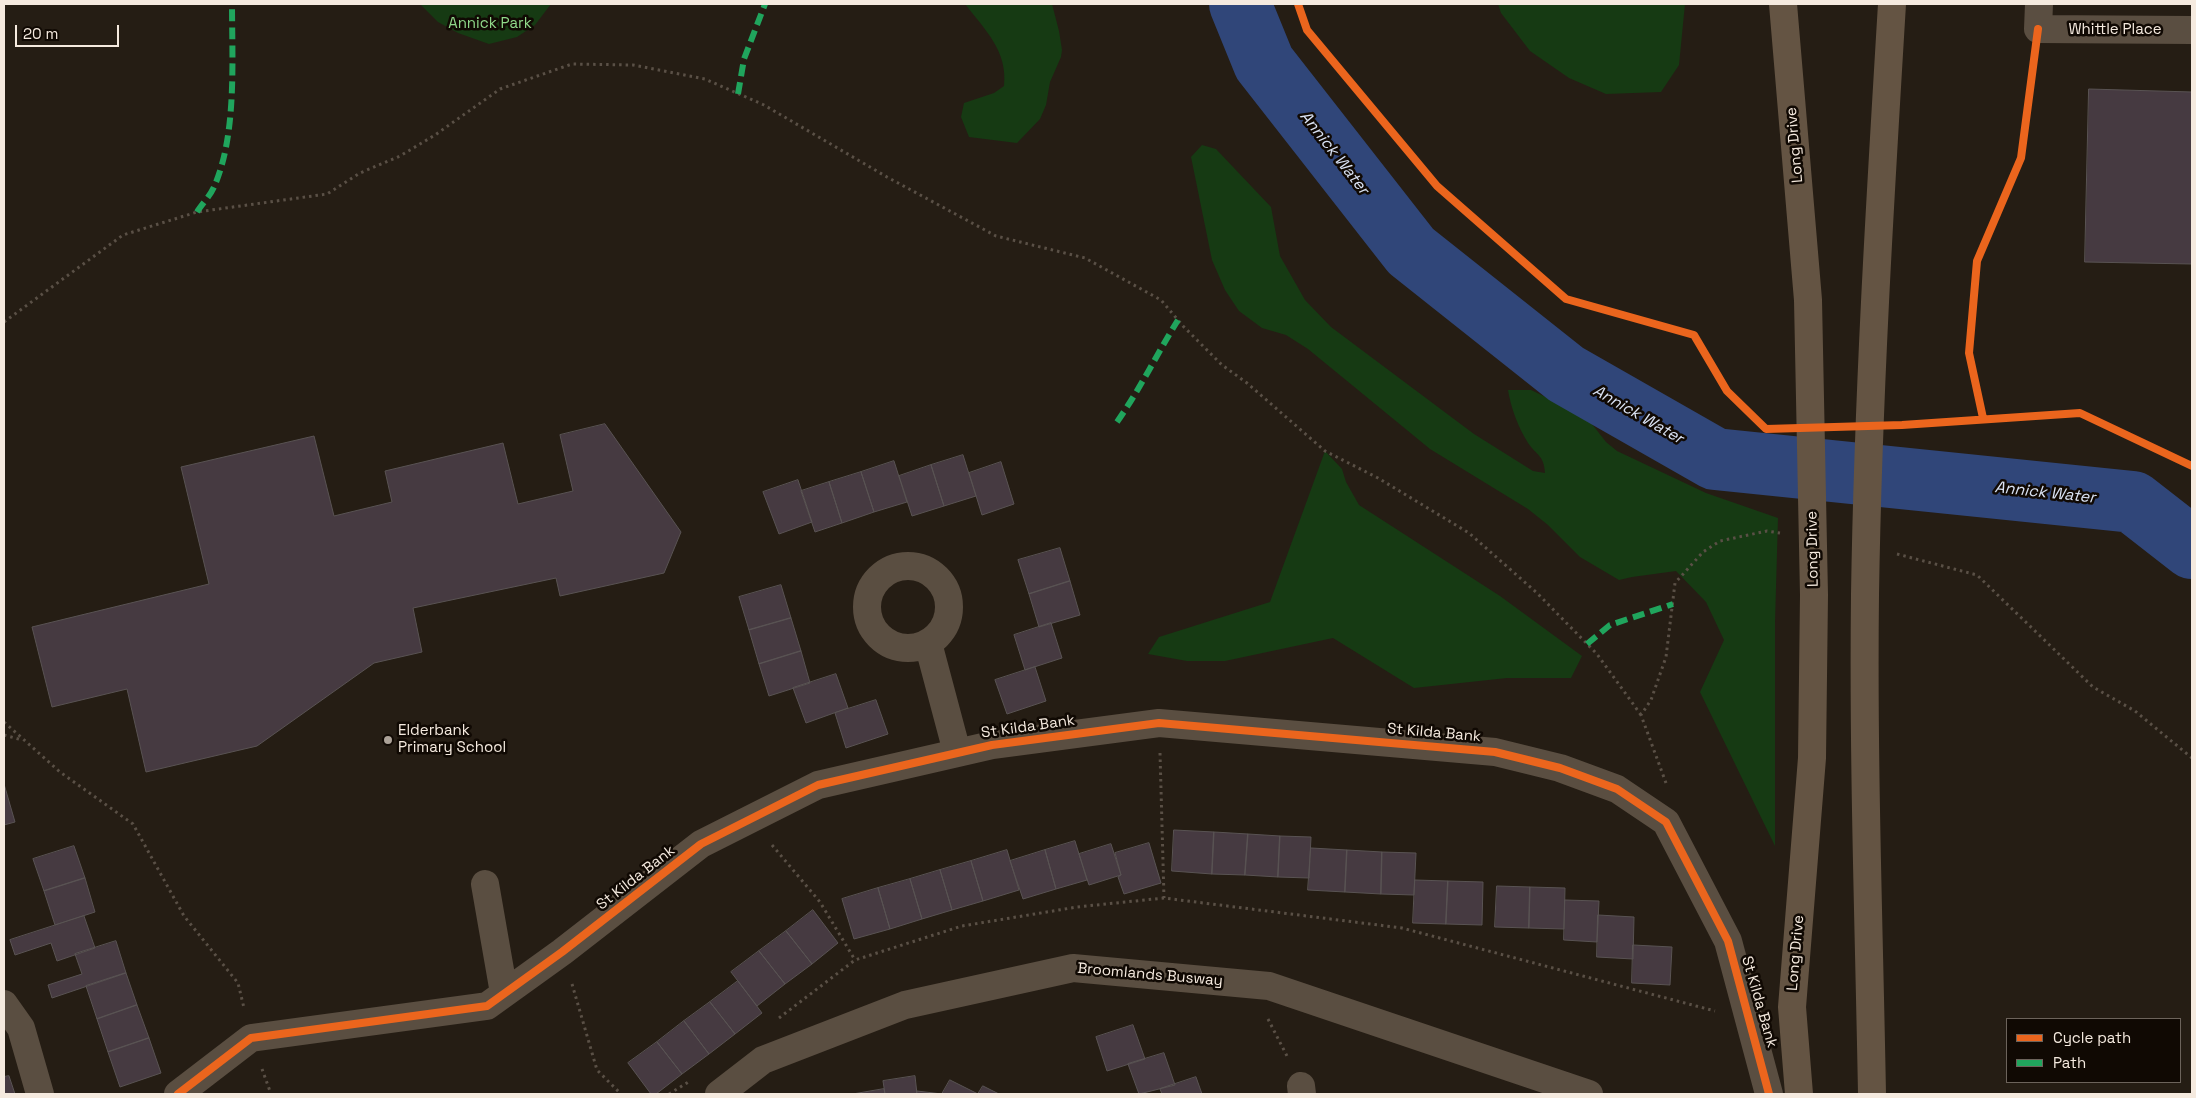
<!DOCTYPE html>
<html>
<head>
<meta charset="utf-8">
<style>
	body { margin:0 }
	#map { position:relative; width:2196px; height:1098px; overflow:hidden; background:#251d14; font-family:"Space Grotesk",sans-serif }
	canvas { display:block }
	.frame { position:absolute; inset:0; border:5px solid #f5eadf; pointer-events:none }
	.legend { position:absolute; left:2006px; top:1018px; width:175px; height:65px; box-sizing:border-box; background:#100903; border:1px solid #6c635b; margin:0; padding:6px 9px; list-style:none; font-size:15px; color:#f5eadf }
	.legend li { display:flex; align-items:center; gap:10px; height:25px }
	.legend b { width:25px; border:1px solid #6c635b }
	.scale { position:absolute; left:15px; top:25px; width:104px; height:22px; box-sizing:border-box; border:2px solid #f5eadf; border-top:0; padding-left:6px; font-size:15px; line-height:18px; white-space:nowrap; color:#f5eadf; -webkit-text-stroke:4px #100903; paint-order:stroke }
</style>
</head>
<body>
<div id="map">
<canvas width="2196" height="1098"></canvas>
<div class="frame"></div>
<ul class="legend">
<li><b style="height:6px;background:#eb651d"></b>Cycle path</li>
<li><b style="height:6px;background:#20a55d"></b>Path</li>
</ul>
<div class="scale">20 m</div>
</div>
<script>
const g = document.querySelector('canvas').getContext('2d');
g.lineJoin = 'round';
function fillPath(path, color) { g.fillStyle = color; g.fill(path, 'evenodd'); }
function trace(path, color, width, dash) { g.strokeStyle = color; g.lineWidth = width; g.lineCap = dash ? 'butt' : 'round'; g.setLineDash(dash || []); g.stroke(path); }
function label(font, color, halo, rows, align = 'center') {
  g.font = font + ' "Space Grotesk",sans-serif'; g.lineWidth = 5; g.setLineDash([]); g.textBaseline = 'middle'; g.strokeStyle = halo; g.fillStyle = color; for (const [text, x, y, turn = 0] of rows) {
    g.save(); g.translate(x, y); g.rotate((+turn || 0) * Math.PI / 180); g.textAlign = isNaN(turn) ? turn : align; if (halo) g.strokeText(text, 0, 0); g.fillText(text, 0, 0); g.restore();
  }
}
fillPath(new Path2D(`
	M420,4H551L535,25L517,37L489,44L458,33L438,22Z
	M965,4H1052L1059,31L1062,50L1061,57L1050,82L1046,105L1040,119L1017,143L969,137L961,117L964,103L994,93L1004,86C1008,51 985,30 965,4Z
	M1498,4H1685L1679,65L1661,92L1606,94L1569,78L1530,51L1501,13Z
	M1202,145L1216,149L1271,207L1280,256L1305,300L1331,327L1474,434L1533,471L1545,473C1544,455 1537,456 1528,443C1518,427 1511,408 1508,390H1531L1558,403L1592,424L1606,442L1617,451L1706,493L1778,518L1775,622V846L1700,692L1724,640L1706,602L1676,571L1632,577L1619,580L1580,557L1548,525L1528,509L1430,449L1308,349L1286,335L1262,328L1239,311L1225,290L1212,260L1191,157Z
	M1325,451L1342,469L1346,482L1359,505L1500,596L1582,656L1571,678H1507L1414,688L1333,638L1225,661H1187L1148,654L1159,637L1270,602Z`), '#163a13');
trace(new Path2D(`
	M1240,4L1264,63L1411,251L1566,374L1715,459L2133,502L2192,548`), '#304679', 62);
const building = new Path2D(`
	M2089,89L2192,92V264L2085,262Z
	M605,424L681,532L664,573L560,596L556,578L413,608L422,652L374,663L257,746L146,772L127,689L52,707L32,627L209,584L181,467L314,436L334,516L392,502L385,471L503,443L518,504L573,491L560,435Z
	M963,455L976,496L944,506L931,465Z
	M894,461L907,502L874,512L861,472Z
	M1001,462L1014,504L982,515L969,473Z
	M931,465L944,506L912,516L899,476Z
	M861,472L874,512L842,523L829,482Z
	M798,480L812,522L779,534L763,492Z
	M829,482L842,523L815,532L801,491Z
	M1060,548L1070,581L1029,594L1018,560Z
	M1070,581L1080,615L1039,627L1029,594Z
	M781,585L791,618L749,630L739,597Z
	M791,618L801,651L759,664L749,630Z
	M1051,623L1062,658L1025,670L1014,635Z
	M801,651L810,683L769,696L759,664Z
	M1035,667L1046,701L1007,714L995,680Z
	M836,674L848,708L806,723L793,688Z
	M876,700L888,734L846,748L835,713Z
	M4,784L15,822L4,825Z
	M1174,830L1214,832L1212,874L1172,871Z
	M1214,832L1248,834L1245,875L1212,874Z
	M1248,834L1280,836L1278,877L1245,875Z
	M1280,836L1311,837L1309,878L1278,877Z
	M1075,841L1087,880L1056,889L1045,850Z
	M1149,843L1161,883L1124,894L1118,877L1121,875L1115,853Z
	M1111,844L1121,875L1089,885L1079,854Z
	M74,846L85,878L44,891L33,859Z
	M1311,848L1347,850L1345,892L1308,890Z
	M1007,850L1019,890L983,901L971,861Z
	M1045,850L1056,889L1023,899L1010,861Z
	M1347,850L1382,852L1381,894L1345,892Z
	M1382,852L1416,853L1414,895L1381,894Z
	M971,861L983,901L952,910L940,870Z
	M940,870L952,910L922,919L910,879Z
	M85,878L95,912L55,925L44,891Z
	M910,879L922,919L890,929L878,888Z
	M1415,880L1448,881L1446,924L1413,923Z
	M1448,881L1483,882L1482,925L1446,924Z
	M1497,886L1530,887L1529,928L1495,927Z
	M1530,887L1565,888L1564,929L1529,928Z
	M878,888L890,929L854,939L842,899Z
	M1565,900L1599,901L1597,942L1564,940Z
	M813,910L838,943L812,964L786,931Z
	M1598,915L1634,917L1633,959L1597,957Z
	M84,916L95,948L57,961L51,943L15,955L10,940Z
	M786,931L812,964L785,984L759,951Z
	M116,941L126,973L52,998L48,985L82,974L75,954Z
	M1633,945L1672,947L1670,985L1632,983Z
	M759,951L785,984L757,1006L731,972Z
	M126,973L137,1005L97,1019L86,986Z
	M738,981L762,1013L735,1034L710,1002Z
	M710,1002L735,1034L709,1054L684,1021Z
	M137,1005L149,1038L108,1052L97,1019Z
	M684,1021L709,1054L682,1074L657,1042Z
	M1133,1025L1145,1059L1107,1071L1096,1037Z
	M149,1038L161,1073L120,1087L108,1052Z
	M657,1042L682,1074L656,1094H651L628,1063Z
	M1164,1053L1175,1085L1139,1094L1128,1064Z
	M9,1076L15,1094H4V1077Z
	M915,1076L917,1094H885L883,1081Z
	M1196,1077L1202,1094H1162L1160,1089Z
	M950,1080L978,1094H942Z
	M983,1086L999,1094H978Z
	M884,1089L885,1094H853Z
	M917,1091L942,1094H917Z`);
fillPath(building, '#463a41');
trace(building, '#595353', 1);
trace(new Path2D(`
	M4,322L123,235L197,212L327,194L360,173L400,156L435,135L500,89L572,64L633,65L705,79L764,105L887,177L996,236L1085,258L1161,300L1183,326L1222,365L1247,383L1325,451L1378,478L1469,533L1537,593L1597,654L1641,715
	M1897,554L1977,575L2093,687L2135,711L2192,758
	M4,722L60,772L133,824L184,916L238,983L244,1008
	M4,735L22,740
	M1160,753L1164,898
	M1666,783L1641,715L1651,700L1666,657L1675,583L1703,552L1720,541L1767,531L1780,533
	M772,845L820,902L855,960
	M572,984L597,1070L621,1094
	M779,1018L855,960L962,926L1077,907L1164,898L1402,928L1715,1011
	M1268,1019L1288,1058
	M262,1069L271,1094
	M669,1094L690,1081`), '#5a5046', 3, [2.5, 4]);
trace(new Path2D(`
	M2039,4L2038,29L2192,30
	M867 607a41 41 0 1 1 82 0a41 41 0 1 1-82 0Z
	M928,643L957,752
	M485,884L504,993
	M4,1004L21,1028L40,1094
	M1301,1086L1302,1094
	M178,1094L251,1038L487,1006L562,952L701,844L818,785L992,745L1159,723L1495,752L1560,768L1617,789L1666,822L1728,941L1769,1094
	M719,1094L763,1060L905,1005L1073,968L1269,986L1589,1094`), '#5a4e41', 28);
trace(new Path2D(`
	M1783,4L1808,300L1814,595L1812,758L1792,1007L1799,1094
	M1872,1094C1869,928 1863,762 1865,595C1868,398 1880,201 1892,4`), '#645443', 28);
trace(new Path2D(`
	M738,94L744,59L765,4
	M197,212C202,204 210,196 214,187C237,135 232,60 232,4
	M1117,422C1140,389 1157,354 1178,320
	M1587,644L1610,625L1673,604`), '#20a55d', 6, [12, 6]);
trace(new Path2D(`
	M1298,4L1307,30L1437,186L1566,299L1694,335L1727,391L1766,429L1902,425L2080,413L2192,466
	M1983,418L1969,353L1977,261L2021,158L2038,29
	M178,1094L251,1038L487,1006L562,952L701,844L818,785L992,745L1159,723L1495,752L1560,768L1617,789L1666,822L1728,941L1769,1094`), '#eb651d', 8);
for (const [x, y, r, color] of [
	[388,740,5,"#aca298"]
]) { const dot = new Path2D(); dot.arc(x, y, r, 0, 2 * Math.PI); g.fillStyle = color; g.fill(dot); trace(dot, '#100903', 2); }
label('15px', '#90d98a', '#100903', [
	["Annick Park",490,24]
]);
label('15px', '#f5eadf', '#100903', [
	["Whittle Place",2115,30],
	["Long Drive",1795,145,-95],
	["Long Drive",1813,549,-91],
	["St Kilda Bank",1028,727,-8],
	["St Kilda Bank",1434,733,5],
	["St Kilda Bank",636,878,-38],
	["Long Drive",1796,953,-85],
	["Broomlands Busway",1150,975,5],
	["St Kilda Bank",1759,1002,74]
]);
label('15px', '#f5eadf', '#100903', [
	["Elderbank",398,731],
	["Primary School",398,748]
], 'left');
label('italic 16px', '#dae3f4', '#100903', [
	["Annick Water",1334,153,52],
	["Annick Water",1638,415,30],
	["Annick Water",2045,493,6]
]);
</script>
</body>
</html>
